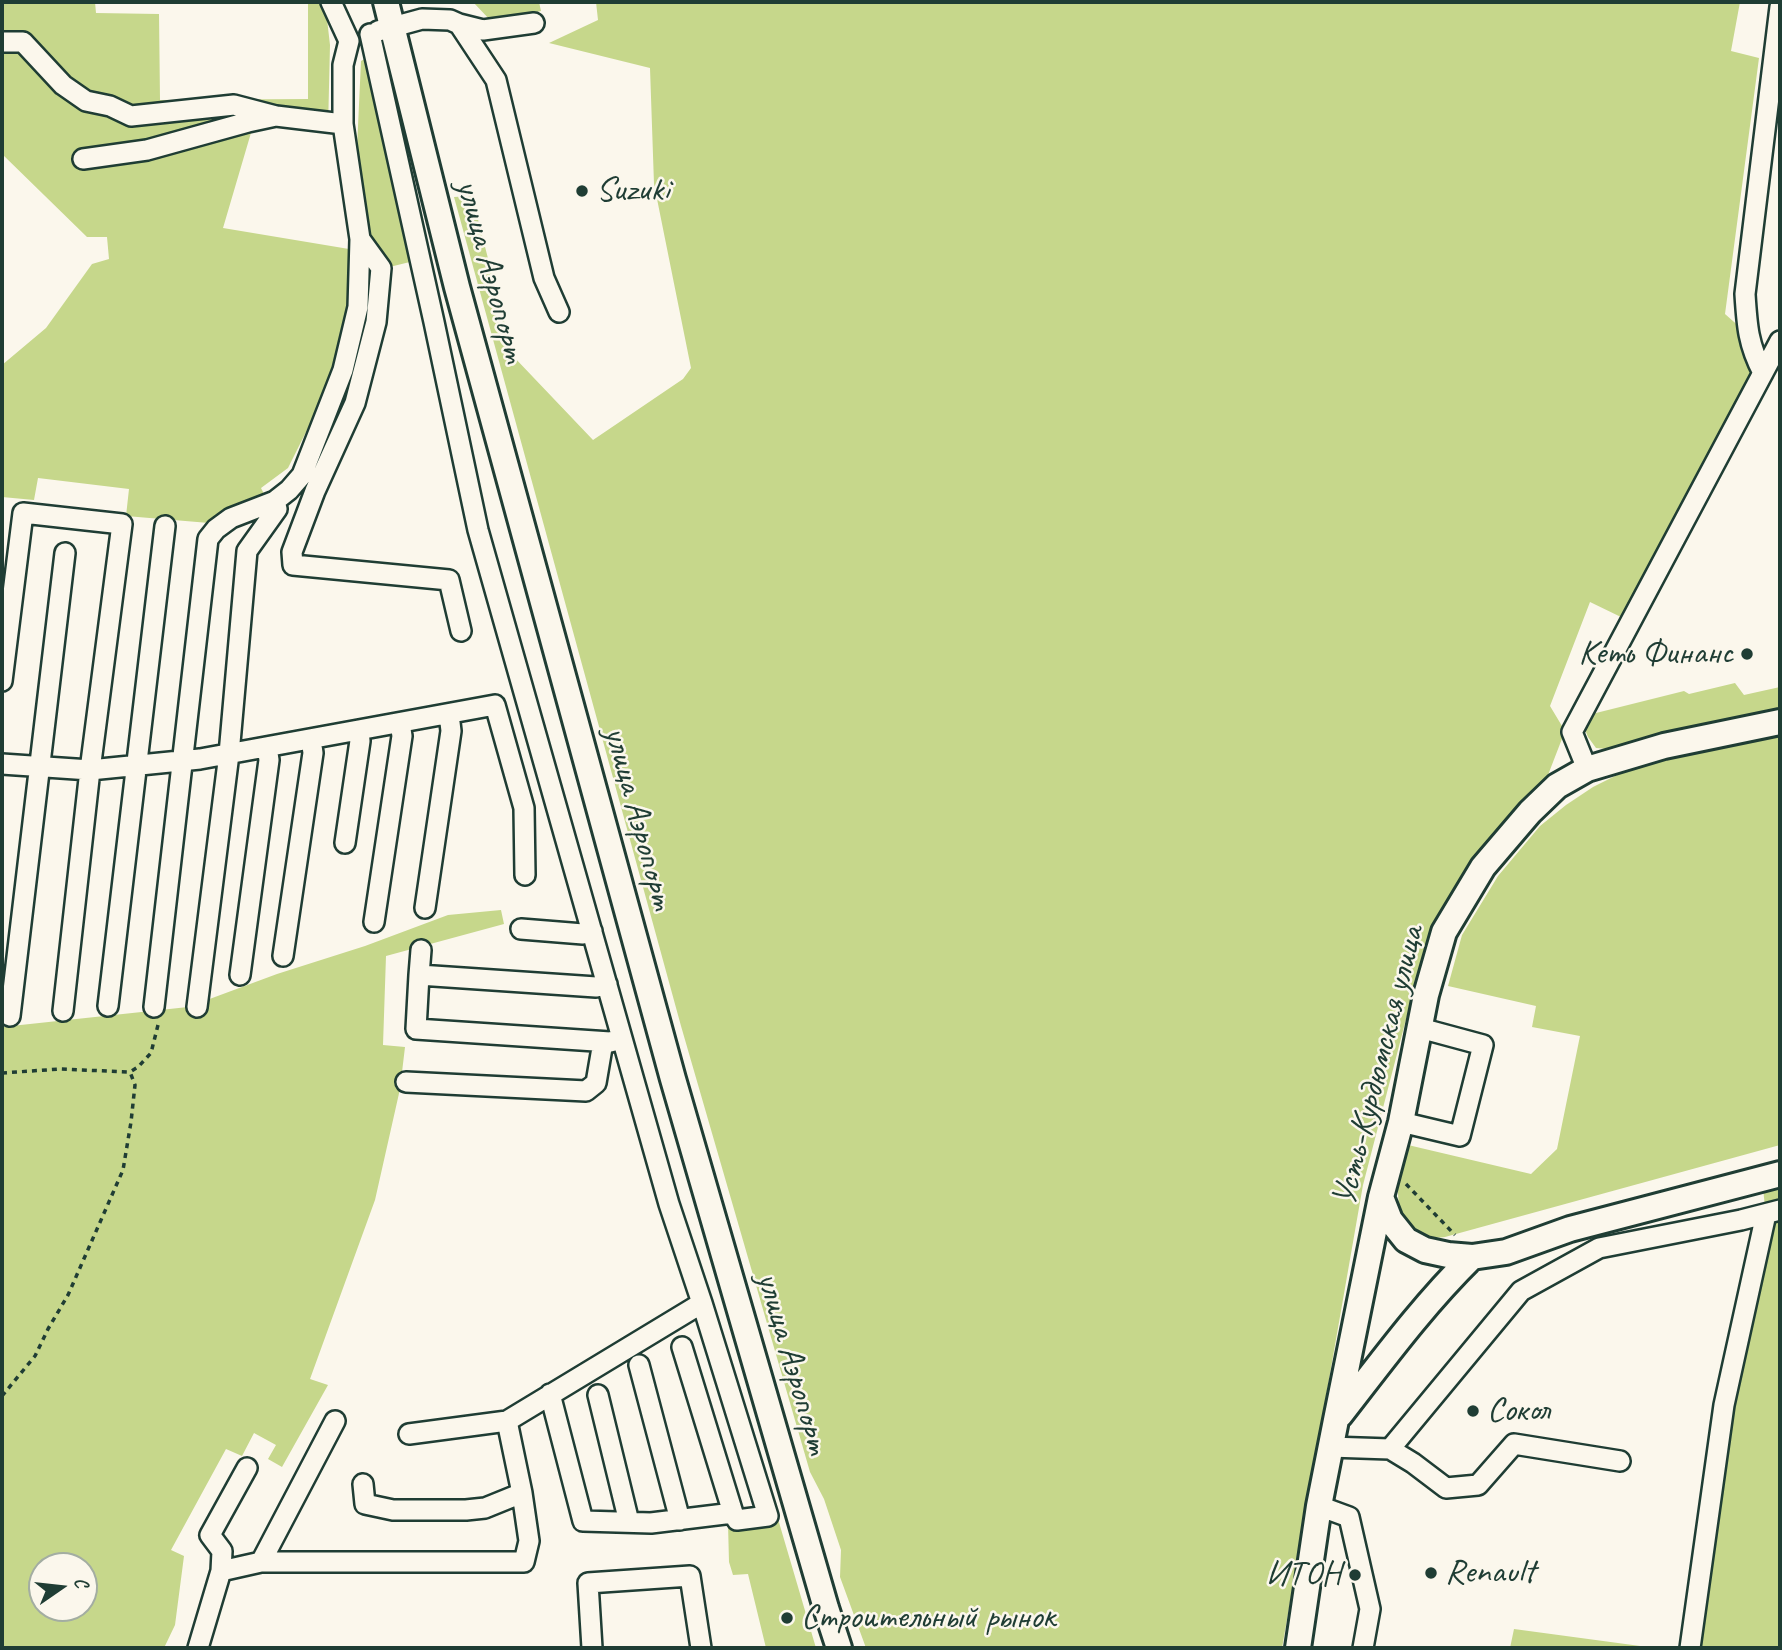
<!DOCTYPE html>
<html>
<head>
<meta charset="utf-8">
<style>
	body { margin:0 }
	#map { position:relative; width:1782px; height:1650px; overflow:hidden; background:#fbf7ec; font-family:Caveat,sans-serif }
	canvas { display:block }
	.frame { position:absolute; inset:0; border:4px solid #1f3d34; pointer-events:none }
	.north { position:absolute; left:28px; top:1552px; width:70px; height:70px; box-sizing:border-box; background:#fbf7ec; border:2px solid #a3ada2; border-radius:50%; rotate:76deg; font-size:19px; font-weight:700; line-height:28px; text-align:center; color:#1f3d34 }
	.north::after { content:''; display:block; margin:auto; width:24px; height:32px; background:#1f3d34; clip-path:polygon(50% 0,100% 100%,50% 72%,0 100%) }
</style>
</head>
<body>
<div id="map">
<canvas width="1782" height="1650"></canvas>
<div class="frame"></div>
<div class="north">С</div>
</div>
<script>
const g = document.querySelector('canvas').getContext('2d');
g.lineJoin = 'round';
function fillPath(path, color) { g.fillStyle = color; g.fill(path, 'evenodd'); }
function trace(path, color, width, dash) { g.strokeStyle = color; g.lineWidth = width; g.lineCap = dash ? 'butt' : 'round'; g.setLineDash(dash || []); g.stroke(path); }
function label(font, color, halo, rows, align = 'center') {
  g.font = font + ' Caveat,sans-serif'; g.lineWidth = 5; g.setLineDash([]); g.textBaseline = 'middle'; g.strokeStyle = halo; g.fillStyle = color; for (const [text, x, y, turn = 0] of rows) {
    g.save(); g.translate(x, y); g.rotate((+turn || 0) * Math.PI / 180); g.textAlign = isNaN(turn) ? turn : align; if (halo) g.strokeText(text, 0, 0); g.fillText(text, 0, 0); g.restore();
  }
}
fillPath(new Path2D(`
	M2,2H95L96,13L159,14L160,100L308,99V2H325L330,45L328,129L267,124L253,126L223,228L349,249L350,308L338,368L288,468L261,488L265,496L209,523L126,516L129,489L38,478L34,500L2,497V365L46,328L92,264L109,259L107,237H87L2,154Z
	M473,2H539L541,11L491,21Z
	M596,2H1740L1731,51L1759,58L1725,314L1742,329L1753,381L1623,618L1590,602L1550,706L1565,731L1548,775L1522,800L1475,858L1434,924L1405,1023L1363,1185L1282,1648H866L840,1577L841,1550L824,1499L810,1472L681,1026L454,197L472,196L513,356L593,440L683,379L691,368L654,184L650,68L549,43L598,20Z
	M370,56L414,261L369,272L366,207L357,148L361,61Z
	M1735,683L1744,695L1780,687V711L1607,749L1596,748L1588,737L1584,727L1588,715L1684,691L1689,694Z
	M1780,731V1145L1445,1237C1412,1241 1399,1225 1398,1193C1397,1190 1396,1186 1397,1182C1398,1170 1404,1157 1408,1145L1531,1174L1557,1149L1580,1036L1532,1027L1536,1006L1448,986L1462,935L1498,876L1540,826L1566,805L1593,787L1627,770L1673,757Z
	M501,910L504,924L386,956L383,1045L405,1047L400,1089L375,1200L310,1379L328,1385L282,1467L268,1459L276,1445L254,1433L242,1456L226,1449L171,1550L184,1556L175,1625L164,1648H2V1027L188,1007L277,974L365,946L448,915ZM42,1566H84V1608H42Z
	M1780,1184V1648H1695L1737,1374L1767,1226L1763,1188Z
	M778,1519L816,1648H766L748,1574L733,1575L729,1562L728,1524Z
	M1514,1629L1655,1648H1510Z`), '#c6d78b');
const minor = new Path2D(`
	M459,24L496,80L544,278L559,312
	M378,31L422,19L450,20L459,24L483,30L534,23
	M370,34L434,322L478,530L669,1204L702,1303L768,1516L737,1520L733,1513L651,1523L583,1521L550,1394
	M2,42H23L63,85L86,101L110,106L131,116L234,105L276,116
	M83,159L147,150L248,122L276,116L343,124
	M360,239L381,268L376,322L355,403L315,491L292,552L293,565L449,580L461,631
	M1763,373C1748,344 1747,326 1745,294L1780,7
	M2,681L23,513L122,524L90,770L63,1011
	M2,764L90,770L200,759L495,705L524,808L525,875
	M1587,769L1572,732L1780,341
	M345,843L360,741L359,730
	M425,908L451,731L449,714
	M374,922L402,736L400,723
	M521,929L583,934L592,931
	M283,956L313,753L311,739
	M240,975L269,760L267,747
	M419,975L421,950
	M607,984L596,987L419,975L416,1029L610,1042L622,1039
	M108,1006L165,526
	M154,1007L208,539L216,529L231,518L275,501L289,490L302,475L343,370L358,307L360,239L343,124V65L349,41L331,2
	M197,1007L229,754L247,551L277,509L275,501
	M10,1016L65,553
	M406,1082L586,1091L596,1083L603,1042
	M1401,1122L1460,1136L1483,1045L1420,1028
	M682,1347L733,1513
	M639,1365L680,1520
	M598,1395L629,1522
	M409,1434L507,1421L702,1303
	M1330,1447L1390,1449L1413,1463L1446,1488L1478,1485L1514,1444L1620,1461
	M1390,1449L1521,1291L1599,1248L1741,1220L1780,1210
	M363,1484L365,1504L393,1510H466L485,1508L522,1493
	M1319,1506L1349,1517L1370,1609L1363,1648
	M261,1562L335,1421
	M221,1571L261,1562H524L529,1541L522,1493L507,1421
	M198,1648L221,1571L222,1551L210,1535L247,1468
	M592,1648L588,1583L690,1576L701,1648
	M1690,1648L1724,1405L1766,1214`);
const major = new Path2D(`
	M386,2L457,287L673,1079L826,1608L839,1648
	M1381,1197L1390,1220L1406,1240L1425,1250L1448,1255L1472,1257L1506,1252L1570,1229L1780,1174
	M1340,1415C1382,1361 1423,1305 1472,1257
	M1298,1648L1319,1506L1336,1420L1381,1197L1401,1122L1426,995L1444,932L1483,867L1530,812L1557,786L1587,769L1664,746L1780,722`);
trace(minor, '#1f3d34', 24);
trace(major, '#1f3d34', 30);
trace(new Path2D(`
	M2,1073L60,1069L129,1072
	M1406,1184L1455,1235
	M2,1396L35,1356L48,1329L68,1295L123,1170L131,1122L135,1085L130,1072L138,1067L151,1053L158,1025`), '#1f3d34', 3.5, [5, 5]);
trace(minor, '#fbf7ec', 19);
trace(major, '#fbf7ec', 24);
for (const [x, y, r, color] of [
	[582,191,7,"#1f3d34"],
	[1747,654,7,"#1f3d34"],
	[1473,1411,7,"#1f3d34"],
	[1431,1573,7,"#1f3d34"],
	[1355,1575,7,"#1f3d34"],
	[787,1618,7,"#1f3d34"]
]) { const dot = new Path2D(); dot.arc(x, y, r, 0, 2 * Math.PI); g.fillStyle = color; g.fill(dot); trace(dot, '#fbf7ec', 2.5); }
label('35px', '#1f3d34', '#fbf7ec', [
	["Suzuki",596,191],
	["Кеть Финанс",1733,654,"right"],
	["Сокол",1487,1411],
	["Renault",1445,1573],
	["ИТОН",1341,1575,"right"],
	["Строительный рынок",801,1618]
], 'left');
label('35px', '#1f3d34', '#fbf7ec', [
	["улица Аэропорт",490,271,75],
	["улица Аэропорт",638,818,75],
	["Усть-Курдюмская улица",1379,1066,-76],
	["улица Аэропорт",792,1363,74]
]);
</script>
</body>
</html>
